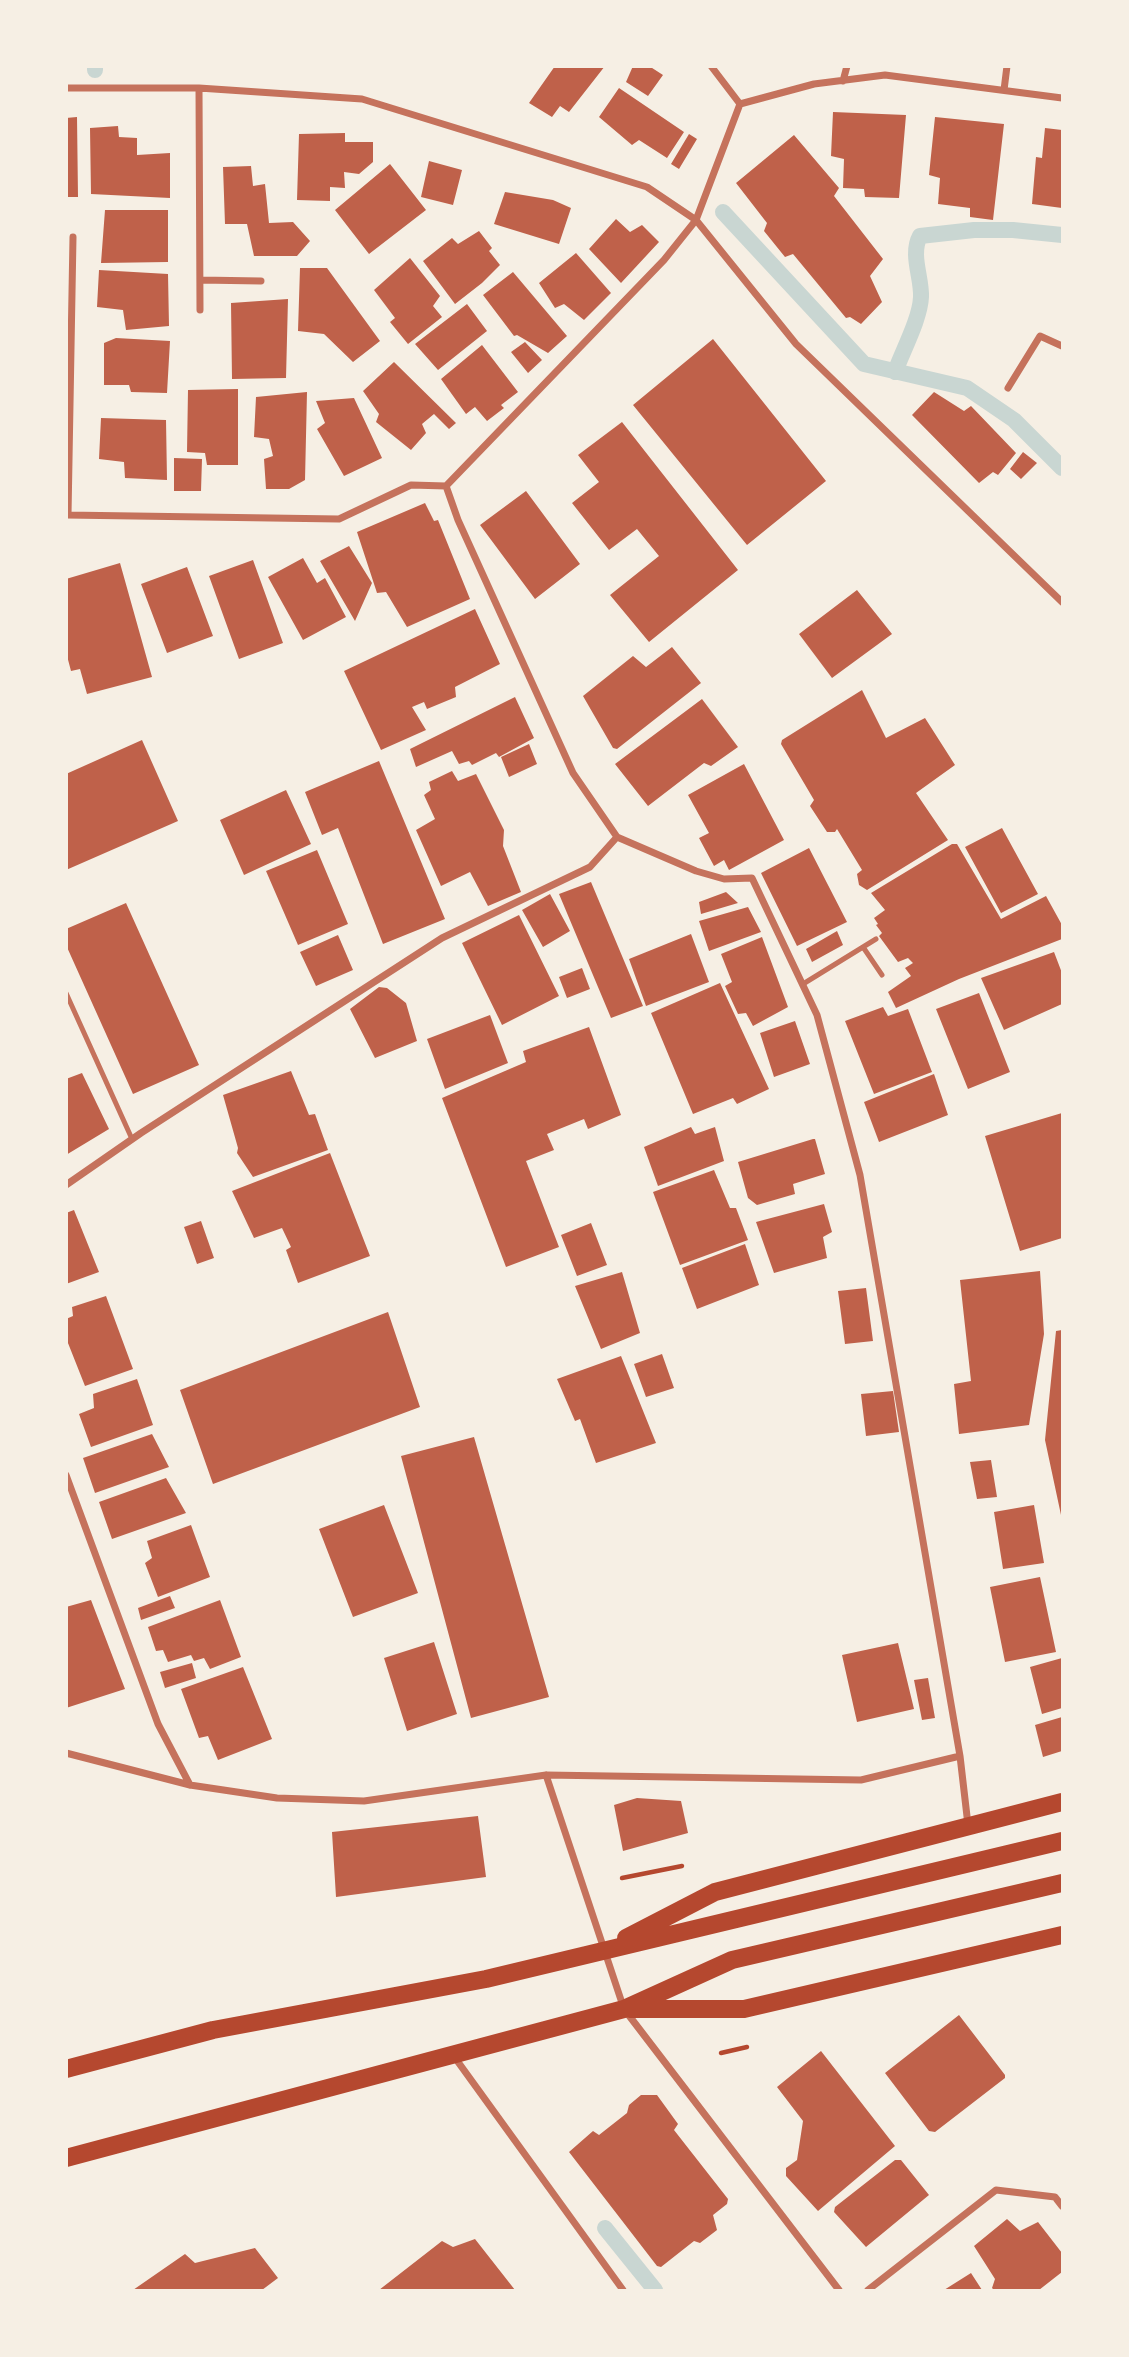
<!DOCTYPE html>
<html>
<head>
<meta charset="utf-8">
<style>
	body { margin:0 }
	#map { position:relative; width:1129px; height:2357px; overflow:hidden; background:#f6efe4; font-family:Bitter,serif }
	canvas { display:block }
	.frame { position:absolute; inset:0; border:68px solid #f6efe4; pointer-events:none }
</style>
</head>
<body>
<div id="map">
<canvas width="1129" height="2357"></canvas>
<div class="frame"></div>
</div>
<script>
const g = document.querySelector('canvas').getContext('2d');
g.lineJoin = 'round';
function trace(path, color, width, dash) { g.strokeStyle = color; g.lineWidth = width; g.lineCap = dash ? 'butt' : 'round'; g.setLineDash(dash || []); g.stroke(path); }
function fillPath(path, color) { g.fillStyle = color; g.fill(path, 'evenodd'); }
trace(new Path2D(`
	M95,70V66
	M723,212L864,364L967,388L1014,420L1062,468
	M895,372C903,350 920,319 921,297C922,278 910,254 920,236L974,230H1013L1062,235
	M605,2228L655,2290`), '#c9d6d2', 16);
fillPath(new Path2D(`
	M555,66H605L569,112L560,106L552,117L529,103Z
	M633,66H649L663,75L648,96L626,82Z
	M619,88L684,132L667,158L639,140L632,145L599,117Z
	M833,112L906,115L899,198L865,197L864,189L843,188L844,159L831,156Z
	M77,117L78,197H66V118Z
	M935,117L1004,124L993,220L970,217V208L938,204L940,178L929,175Z
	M118,126L119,137L137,138V155L170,153V198L91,194L90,128Z
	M1045,128L1062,130V208L1032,204L1036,157L1042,158Z
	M345,133V142H373V162L359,174L344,172L345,188L330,187V201L297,200L299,134Z
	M689,134L697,139L679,169L671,164Z
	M794,135L839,188L834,196L883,259L870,276L882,302L861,324L850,317L846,318L793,254L785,257L764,231L767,223L736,183Z
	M429,161L462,170L453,205L421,197Z
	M390,164L426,210L369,254L335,210Z
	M251,166L253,186L265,184L269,223L293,222L310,241L297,256H254L247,224H225L223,167Z
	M505,192L553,200L571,208L559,244L494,224Z
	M105,210H168V262L101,263Z
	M616,219L630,232L642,225L659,242L621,283L589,249Z
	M479,231L492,248L489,251L500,265L482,283L455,304L423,261L452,238L458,244Z
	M576,253L611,293L584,320L564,304L555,308L539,283Z
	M410,258L440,296L433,306L442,317L408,344L390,322L395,318L374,290Z
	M300,268H327L380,341L353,362L324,334L298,331Z
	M99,270L168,274L169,326L126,330L123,310L97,307Z
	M513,272L567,336L548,353L517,335L514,336L483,295Z
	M288,299L286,378L232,379L231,303Z
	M467,304L487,331L438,370L415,344Z
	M116,338L170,341L167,393L131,392L129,385H104V343Z
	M713,339L826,481L747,545L633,405Z
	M525,342L542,360L528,373L511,352Z
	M482,345L518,392L501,405L504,408L487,421L475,407L466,414L441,379Z
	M394,362L456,423L449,429L434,414L422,424L426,433L411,450L376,422L379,414L363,391Z
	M238,389V465H207L205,453L187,452L188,390Z
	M307,392L305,480L289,489H266L264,459L273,456L269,439L254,437L256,397Z
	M934,392L964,411L971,406L1016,453L998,475L993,472L979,483L912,415Z
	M354,398L382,458L344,476L317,429L325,423L316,401Z
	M101,418L166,420L167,480L125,478L124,462L99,459Z
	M622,422L738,570L649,642L610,595L659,556L637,529L609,550L572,503L599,482L578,455Z
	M1023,452L1037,463L1021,479L1010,469Z
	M174,458L202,459L201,491H174Z
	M526,491L580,564L535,599L480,525Z
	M425,503L434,521L438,520L470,599L407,627L386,592L377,593L357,532Z
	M349,546L372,583L355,621L320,561Z
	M303,558L317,583L325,578L346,617L303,640L268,577Z
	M253,560L283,643L239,659L209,576Z
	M120,563L152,677L87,694L80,669L71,671L66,652V579Z
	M187,567L213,636L167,653L141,584Z
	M857,590L892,634L832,678L799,634Z
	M475,609L500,664L455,687L456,697L427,709L424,702L412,707L426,730L381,750L344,671Z
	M672,647L701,683L617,749L613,748L583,696L633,656L646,667Z
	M862,690L886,738L925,718L955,765L916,793L948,840L867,890L859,885L857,874L862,870L837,829L835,832H827L810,806L814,800L781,744L782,740Z
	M515,697L534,738L499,757L496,753L472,765L469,761L459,764L452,751L416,767L410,749Z
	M702,699L738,747L711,766L704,763L648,806L615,764Z
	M142,740L178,821L66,870V774Z
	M529,744L537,764L509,777L501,757Z
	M379,761L445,919L383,944L338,828L322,835L305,792Z
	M744,764L784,840L729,870L724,860L714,866L699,838L709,833L688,795Z
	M452,771L458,781L476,774L504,830L503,846L521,892L488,906L470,872L441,886L416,830L435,819L424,795L431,790L429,782Z
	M286,790L311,844L244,875L220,820Z
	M1002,828L1038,894L1001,913L965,847Z
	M952,844H957L1001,919L1046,896L1062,925V939L959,979L896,1008L888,992L911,976L905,968L913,963L908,958L898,962L879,936L882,933L876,925L878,924L874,918L885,910L871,893Z
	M809,848L847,922L797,946L761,873Z
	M317,850L348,924L298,945L266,871Z
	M591,882L643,1006L611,1018L559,894Z
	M726,892L738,903L701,914L699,902Z
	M550,894L570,931L543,947L522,910Z
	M126,903L199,1065L133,1094L66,945V929Z
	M748,907L761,932L709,951L699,921Z
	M519,915L559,996L502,1025L462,943Z
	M837,931L843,945L812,962L806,949Z
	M691,934L709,982L646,1006L629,959Z
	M338,935L353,970L316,986L300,952Z
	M762,937L788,1007L753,1026L746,1013L738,1014L725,986L732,982L721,954Z
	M1054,952L1062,973V1004L1004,1030L981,978Z
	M582,968L590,989L567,998L559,977Z
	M720,983L769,1089L737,1104L733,1098L693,1114L651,1013Z
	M379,987L387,988L406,1003L417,1041L375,1058L350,1009Z
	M979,993L1010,1072L968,1089L936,1009Z
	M883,1007L888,1016L908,1009L932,1072L874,1094L845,1021Z
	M490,1015L508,1063L445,1089L427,1039Z
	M795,1021L810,1064L774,1077L760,1033Z
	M589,1027L621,1115L588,1129L584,1119L547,1134L554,1150L526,1161L559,1247L506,1267L442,1098L526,1062L523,1051Z
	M291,1071L309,1115L315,1114L328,1150L253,1177L237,1153L238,1148L223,1095Z
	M82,1073L109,1129L66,1155V1079Z
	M934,1074L948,1115L879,1142L864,1102Z
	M1062,1113V1238L1020,1251L985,1136Z
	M691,1127L695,1134L715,1127L724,1161L658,1186L644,1147Z
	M813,1139H815L825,1174L793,1184L795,1194L757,1205L748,1198L738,1162Z
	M330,1153L370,1256L298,1283L286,1250L291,1247L282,1228L254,1238L232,1191Z
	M714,1170L730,1208H736L748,1240L680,1265L653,1192Z
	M824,1204L832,1232L823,1237L827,1258L774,1273L756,1222Z
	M74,1210L99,1272L66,1284V1213Z
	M201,1221L214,1258L197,1264L184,1227Z
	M591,1223L607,1265L577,1276L561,1235Z
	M745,1244L759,1285L697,1309L682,1268Z
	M1040,1271L1044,1334L1029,1425L959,1434L954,1384L971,1381L960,1280Z
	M622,1272L640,1333L601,1349L575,1286Z
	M866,1288L873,1341L845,1344L838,1291Z
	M106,1296L133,1369L85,1386L66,1338V1319L73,1316L72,1307Z
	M388,1312L420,1407L213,1484L180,1390Z
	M1062,1330V1515H1061L1045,1440L1056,1331Z
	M662,1354L674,1388L646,1397L634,1364Z
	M621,1356L656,1443L596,1463L580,1419L575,1421L557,1379Z
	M137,1379L153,1425L91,1447L79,1414L94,1408L93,1394Z
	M893,1391L899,1432L866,1436L861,1394Z
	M152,1434L169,1467L95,1493L83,1458Z
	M474,1437L549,1697L471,1718L401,1456Z
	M991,1460L997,1497L977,1499L970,1462Z
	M166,1478L186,1513L112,1539L99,1502Z
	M384,1505L418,1593L353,1617L319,1529Z
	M1034,1505L1044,1563L1003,1569L994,1512Z
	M191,1525L210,1577L158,1597L145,1563L152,1558L147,1541Z
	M1040,1577L1056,1652L1005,1662L990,1587Z
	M170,1596L175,1608L141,1620L138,1608Z
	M91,1600L125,1689L66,1708V1607Z
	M220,1600L241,1657L210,1669L204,1658L194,1661L191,1655L168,1662L163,1650L156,1651L148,1627Z
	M434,1642L457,1714L407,1731L384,1658Z
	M898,1643L914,1709L857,1722L842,1655Z
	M1062,1658V1708L1042,1714L1030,1667Z
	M192,1663L196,1678L165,1688L160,1672Z
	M243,1667L272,1739L218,1760L208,1736L199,1738L181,1689Z
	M928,1678L935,1718L922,1720L914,1680Z
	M1062,1717V1751L1043,1757L1035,1725Z
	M637,1798L681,1801L688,1833L623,1851L614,1805Z
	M478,1816L486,1877L336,1897L332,1832Z
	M959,2015L1005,2075V2078L935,2132L929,2131L885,2073Z
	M821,2051L895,2146L818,2211L786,2176V2168L797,2160L803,2121L777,2087Z
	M641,2095H657L678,2124L674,2130L728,2199L727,2204L713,2215L717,2230L700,2243L694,2241L661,2267L657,2266L569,2152L593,2131L599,2135L627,2113L629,2105Z
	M895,2160H901L929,2195L866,2247L834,2212L835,2207Z
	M1007,2219L1020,2231L1038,2222L1062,2253V2272L1039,2290H994L992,2288L995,2279L974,2246Z
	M475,2239L515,2290H379L442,2241L453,2247Z
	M255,2248L278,2278L262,2290H133L185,2254L195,2263Z
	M971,2273L982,2290H944Z`), '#bf614a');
trace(new Path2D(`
	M622,1878L682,1866
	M721,2053L747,2047`), '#b5482f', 4.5);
trace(new Path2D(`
	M863,947L882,975
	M803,984L876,939
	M66,993L132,1139`), '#c5725c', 5);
trace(new Path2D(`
	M711,66L740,104L696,220L664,260L446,486L458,520L573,773L617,837L696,871L724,879L752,878L817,1015L860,1175L960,1756L968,1825
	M843,81L847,66
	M66,88H199L362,99L647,187L696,220L796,344L1062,602
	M199,88L200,310
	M1004,90L1007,66
	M740,104L814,84L885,75L1062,98
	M200,280L261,281
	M1008,388L1040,336L1062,346
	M66,515L339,519L411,485L446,486
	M68,515L73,237
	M66,1185L141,1133L442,938L590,867L617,837
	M66,1475L158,1724L190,1785
	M66,1753L190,1785L277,1798L364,1801L546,1775L861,1780L960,1756
	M546,1775L624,2009L839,2290
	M453,2055L623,2290
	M868,2290L996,2190L1055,2197L1062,2206`), '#c5725c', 7);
trace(new Path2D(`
	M626,1938L715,1892L1062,1802
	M630,2009H744L1062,1935
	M66,2069L213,2030L486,1979L1062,1841
	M66,2158L624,2009L732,1960L1062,1883`), '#b5482f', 18);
</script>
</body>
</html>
